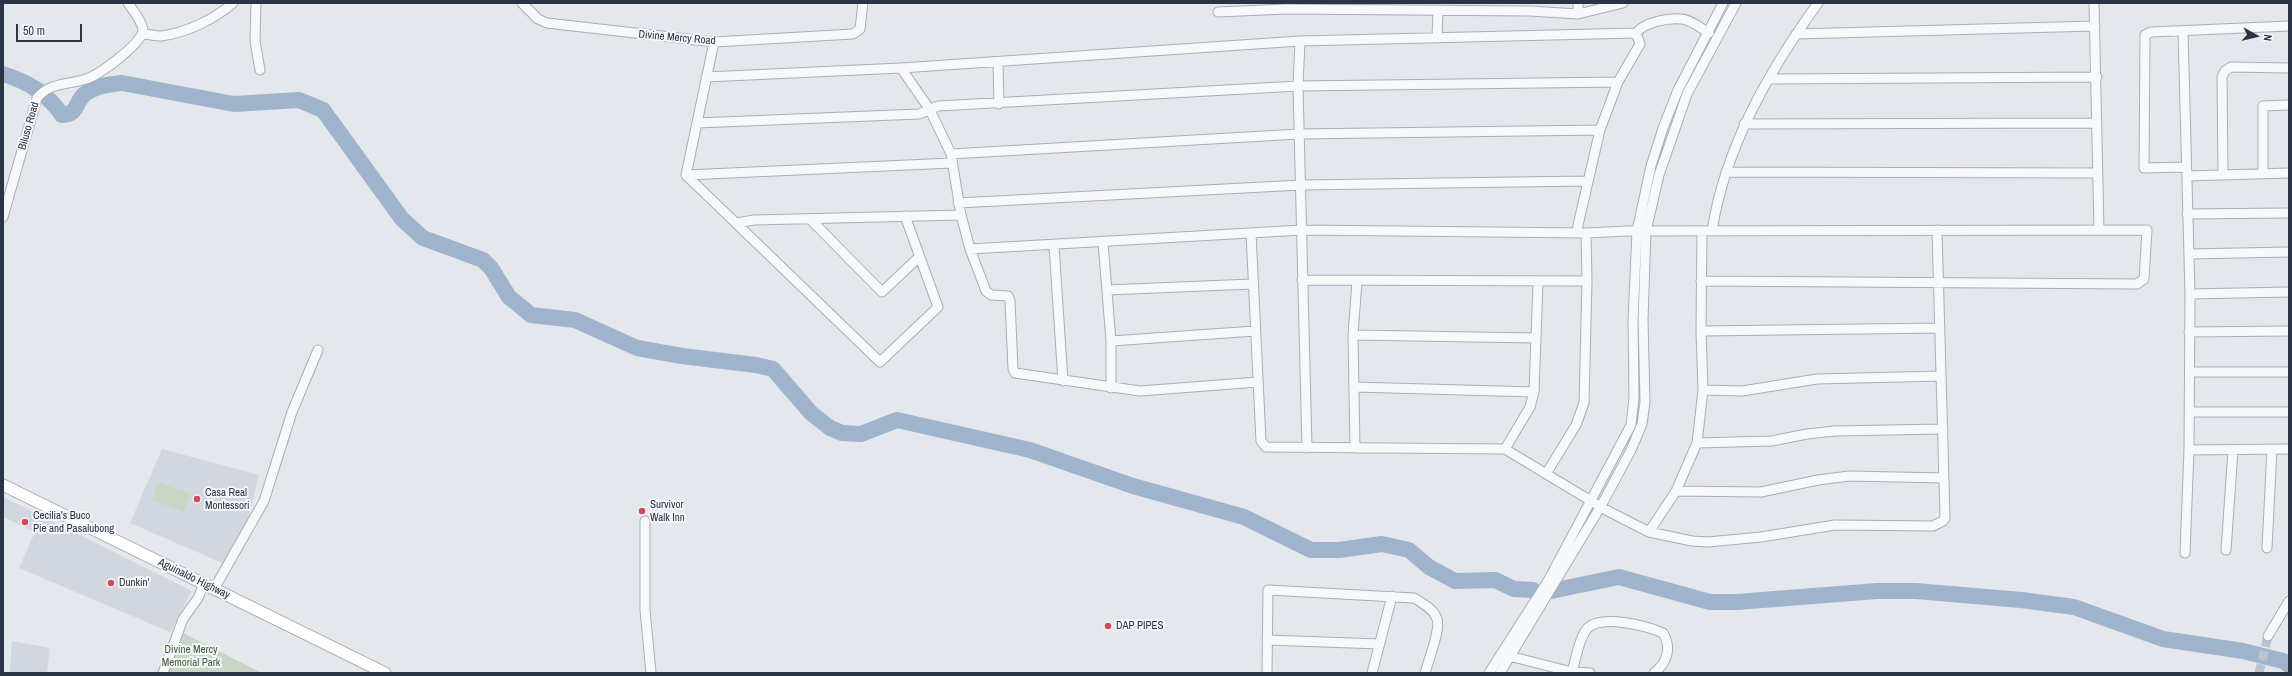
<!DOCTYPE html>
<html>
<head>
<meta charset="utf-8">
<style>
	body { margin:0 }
	#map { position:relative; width:2292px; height:676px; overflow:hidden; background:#e4e7ec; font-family:"Archivo Narrow",sans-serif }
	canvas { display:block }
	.frame { position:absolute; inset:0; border:4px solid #2b3445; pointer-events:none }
	.north { position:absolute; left:2236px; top:16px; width:40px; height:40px; -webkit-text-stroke:3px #f4f6f9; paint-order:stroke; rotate:98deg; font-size:11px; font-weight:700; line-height:16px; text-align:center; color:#2b3445 }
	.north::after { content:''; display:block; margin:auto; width:14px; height:18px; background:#2b3445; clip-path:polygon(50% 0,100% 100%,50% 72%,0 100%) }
	.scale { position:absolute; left:16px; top:24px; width:66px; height:18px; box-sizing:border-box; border:2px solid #2b3445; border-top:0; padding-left:5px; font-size:12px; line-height:14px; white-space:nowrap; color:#2b3445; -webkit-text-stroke:3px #f4f6f9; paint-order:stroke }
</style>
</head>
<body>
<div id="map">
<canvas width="2292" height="676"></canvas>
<div class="frame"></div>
<div class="north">N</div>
<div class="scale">50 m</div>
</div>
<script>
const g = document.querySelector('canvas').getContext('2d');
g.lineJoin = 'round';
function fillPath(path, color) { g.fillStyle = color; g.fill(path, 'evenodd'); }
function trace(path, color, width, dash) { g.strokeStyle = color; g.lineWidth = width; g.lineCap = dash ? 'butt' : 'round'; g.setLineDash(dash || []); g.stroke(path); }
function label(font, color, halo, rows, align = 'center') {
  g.font = font + ' "Archivo Narrow",sans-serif'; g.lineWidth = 4; g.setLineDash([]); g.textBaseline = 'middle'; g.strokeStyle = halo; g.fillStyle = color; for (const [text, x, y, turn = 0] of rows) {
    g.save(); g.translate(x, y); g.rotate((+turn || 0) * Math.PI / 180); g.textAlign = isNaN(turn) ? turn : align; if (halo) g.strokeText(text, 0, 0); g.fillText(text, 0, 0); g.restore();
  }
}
fillPath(new Path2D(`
	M162,449L259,475L246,527L225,564L130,523Z
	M3,497L192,591L170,632L19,568L35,532L3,517Z
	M12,641L50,648L47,673H10Z`), '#d2d6de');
fillPath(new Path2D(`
	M158,482L191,494L184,512L152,500Z
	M181,632L262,673H166Z`), '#c9d6c5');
trace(new Path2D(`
	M3,74C28,82 47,93 62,115C80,114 74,101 86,93C96,86 109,84 122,83L234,104L299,100L323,110L402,219L423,238L483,260L491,268L509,297L531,315L575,320L637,348L682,356L756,365L773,369L811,413L830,428L842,433L861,434L897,420L1030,450L1133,486L1244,517L1311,550H1339L1382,544L1409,550L1429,567L1455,581L1495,580L1514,589L1533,590
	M1551,591L1619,577L1710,602H1737L1877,591H1916L2021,600L2074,607L2163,639L2243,651L2283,661L2289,665`), '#9fb4cc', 16);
trace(new Path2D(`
	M2259,673L2268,636`), '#bfc3cb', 9, [9, 4.5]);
const minor = new Path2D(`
	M256,3L255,41L260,70
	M522,3L538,19L547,23L714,42L853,34L860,29L863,3
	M2094,3L2099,230
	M1218,12L1286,9L1530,11L1578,14L1623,3
	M1578,14V3
	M2183,31L2190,294L2189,450L2185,553
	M1636,33C1645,22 1667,18 1681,19C1690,19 1702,29 1709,33
	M142,34C148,34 155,36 161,36C186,33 215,19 233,3
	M1796,34L2095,26
	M1437,37L1438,11
	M1300,41L1298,86L1307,448
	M998,62L999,104
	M901,68L930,110L951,154L961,215L970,249L986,291L991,295L1008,296L1010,301L1013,369L1015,373L1140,391L1258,382
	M706,77L901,68L1300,41L1636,33
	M1769,79L2097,77
	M697,123L919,114L938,106L1298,86L1618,82
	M1744,124L2097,123
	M951,154L1299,134L1600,130
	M2185,167L2144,168L2145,35L2151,32L2289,26
	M1726,172L2097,173
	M2263,173V106L2289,105
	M2223,174L2222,77L2225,71L2231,67L2289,68
	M686,175L880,362L938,307L905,216
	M686,175L952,163
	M686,175L714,42
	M2187,176L2289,173
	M958,203L1301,185L1588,181
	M2187,214L2289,213
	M3,217L37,98C50,82 68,85 86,79C99,75 143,43 143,30C142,21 133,10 128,3
	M810,219L882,292L919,257
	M736,223L754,220L961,215
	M1712,231C1725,147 1769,71 1818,3
	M1251,233L1261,441L1266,447L1505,449L1606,510L1649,532L1692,541L1708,542L1761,537L1835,525L1933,526L1943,521L1945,518L1937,230
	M1577,233L1578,225L1600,130L1618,82L1640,44L1636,33
	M1103,242L1111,341V388
	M1054,246L1063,381
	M970,249L1302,230L1586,233L1628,231L2147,230L2144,279L2137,284L1701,281
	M2189,254L2289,252
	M1302,280L1587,281
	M1107,290L1252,284
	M2190,294L2289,292
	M1701,331L1940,328
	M2189,332L2289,331
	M1353,335L1535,338
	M1111,341L1255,331
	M2190,372H2289
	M1354,387L1534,392
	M1703,390L1742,391L1817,379L1941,376
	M2190,412H2289
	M1697,443L1772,441L1807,434L1835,431L1943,429
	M1355,448L1353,335L1357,281
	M1505,449L1530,407L1534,392L1538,283
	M2189,450L2289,449
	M1546,474L1576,425L1584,403L1587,281L1586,233
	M1676,491L1761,492L1818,480L1849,476L1944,478
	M645,521V610L651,673
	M1649,532L1676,491L1697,443L1703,390L1701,331L1702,231
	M2267,548L2272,449
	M2226,550L2233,451
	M214,589L264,501L292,412L318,350
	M2268,636L2289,601
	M1267,640L1380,644
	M1505,655L1572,672L1590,673
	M1572,672C1576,659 1578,641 1586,630C1599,613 1647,626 1663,633C1672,648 1667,663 1654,673
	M163,673L183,619L198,598L204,584
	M1267,673L1268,590L1414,598C1422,603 1434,609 1437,619C1441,628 1428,662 1425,673
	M1372,673L1392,596
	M1489,673L1548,581L1631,425L1634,398L1633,320L1637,231L1651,166L1663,128L1678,90L1723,3
	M1500,673L1601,506L1631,450L1642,424L1645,402L1643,320L1646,231L1659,175L1687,94L1736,3`);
const major = new Path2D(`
	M3,485L385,673`);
trace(minor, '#a9aeb7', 11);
trace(major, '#a3abb8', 13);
trace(minor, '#f7f8fa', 9);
trace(major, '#fff', 11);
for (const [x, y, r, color] of [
	[197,499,4,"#d1495b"],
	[642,511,4,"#d1495b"],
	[25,522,4,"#d1495b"],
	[111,583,4,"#d1495b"],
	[1108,626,4,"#d1495b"]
]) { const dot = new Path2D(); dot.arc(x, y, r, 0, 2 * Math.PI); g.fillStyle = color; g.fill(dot); trace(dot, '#f4f6f9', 1.5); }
label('11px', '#2b3445', '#f4f6f9', [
	["Divine Mercy Road",677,38,5],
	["Biluso Road",29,126,-74],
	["Aguinaldo Highway",194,579,26]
]);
label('11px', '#2b3445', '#f4f6f9', [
	["Casa Real",205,493],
	["Montessori",205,506],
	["Survivor",650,505],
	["Walk Inn",650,518],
	["Cecilia's Buco",33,516],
	["Pie and Pasalubong",33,529],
	["Dunkin'",119,583],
	["DAP PIPES",1116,626]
], 'left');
label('11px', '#3f6138', '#f4f6f9', [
	["Divine Mercy",191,650],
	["Memorial Park",191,663]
]);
</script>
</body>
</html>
